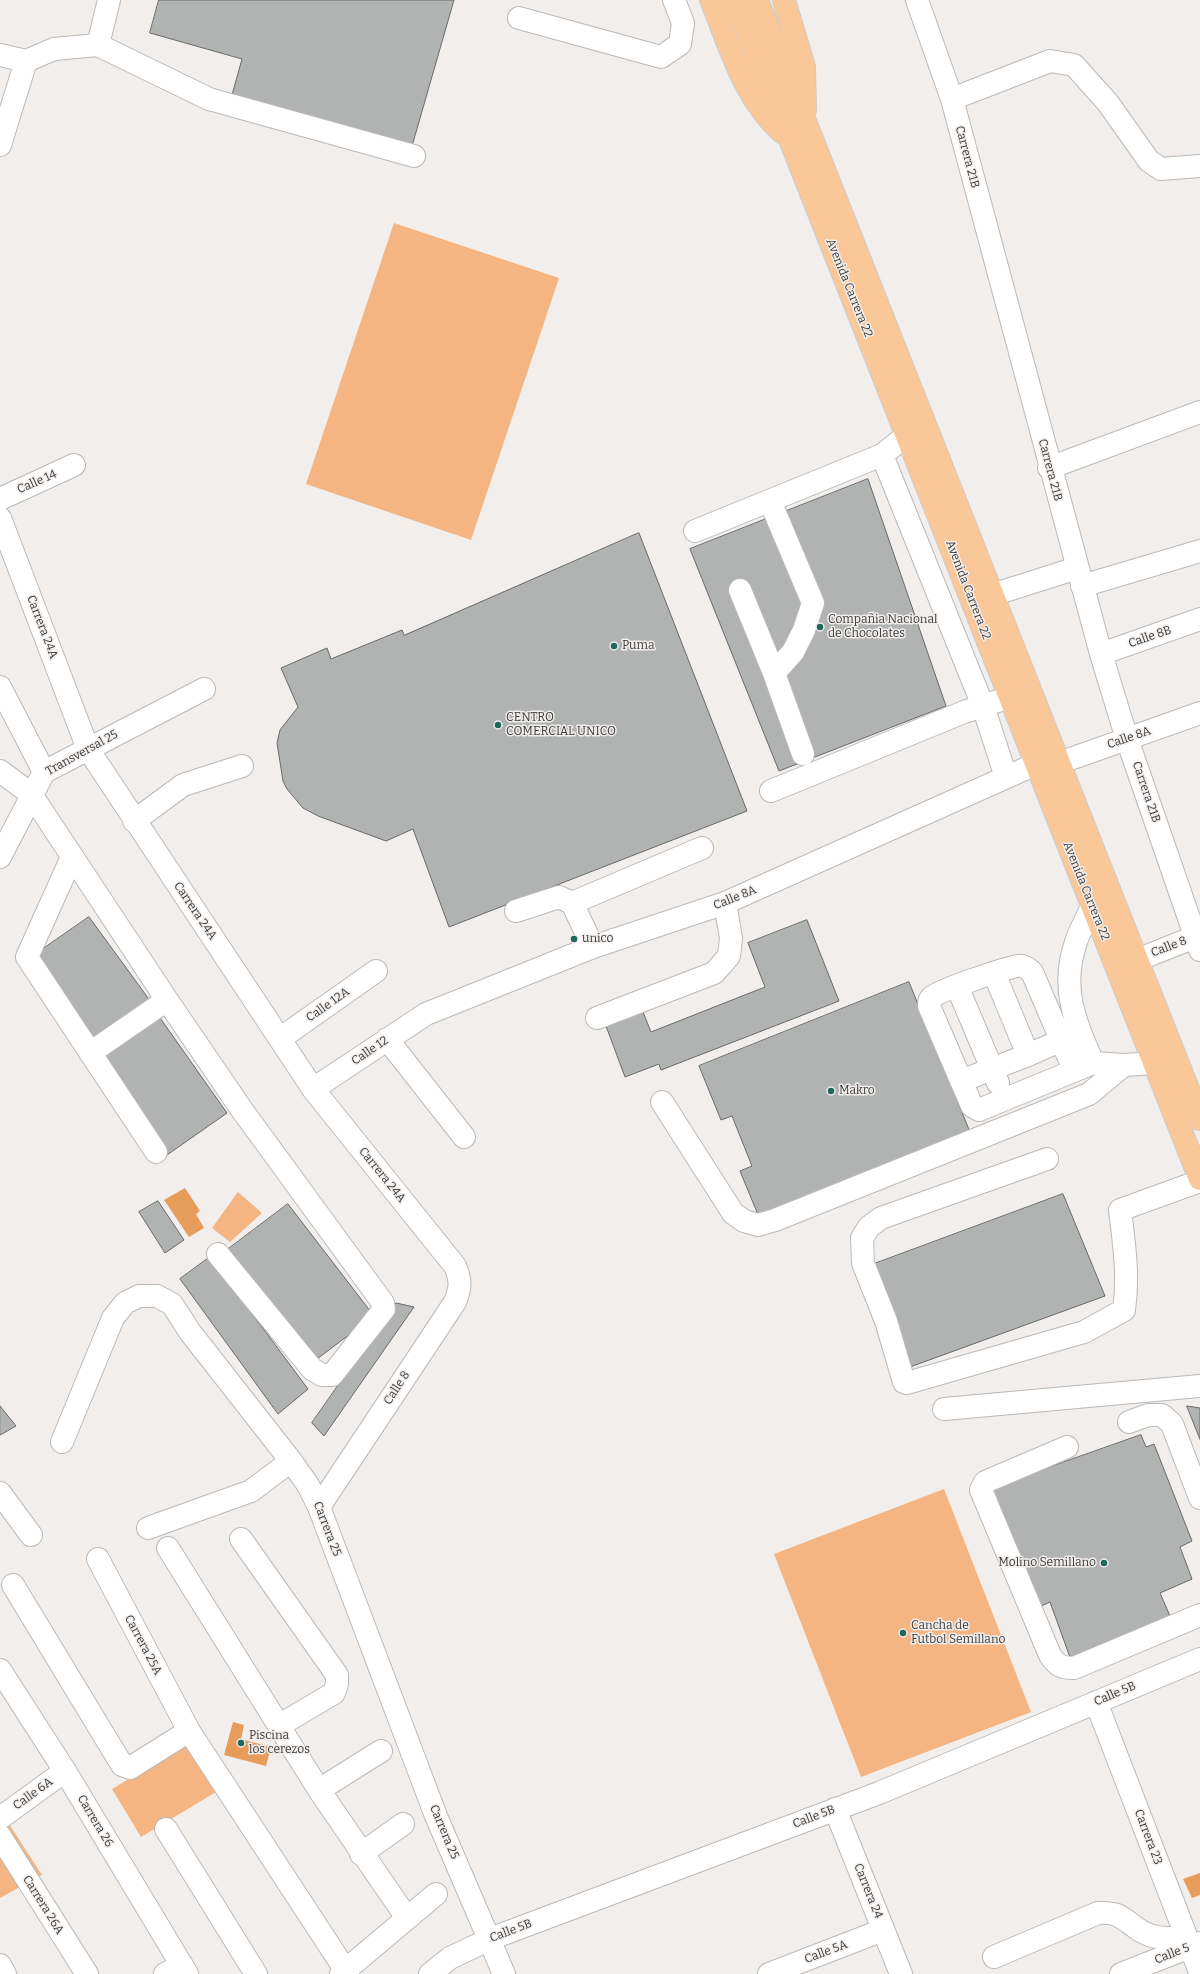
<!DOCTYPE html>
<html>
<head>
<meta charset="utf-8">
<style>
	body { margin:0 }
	canvas { display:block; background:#f1eeec }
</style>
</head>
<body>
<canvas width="1200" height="1974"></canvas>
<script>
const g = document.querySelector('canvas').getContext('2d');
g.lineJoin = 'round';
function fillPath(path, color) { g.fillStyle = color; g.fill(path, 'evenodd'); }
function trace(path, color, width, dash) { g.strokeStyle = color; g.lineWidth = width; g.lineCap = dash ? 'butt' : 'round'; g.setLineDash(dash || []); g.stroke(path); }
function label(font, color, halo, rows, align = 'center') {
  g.font = font + ' Bitter,serif'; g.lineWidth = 3; g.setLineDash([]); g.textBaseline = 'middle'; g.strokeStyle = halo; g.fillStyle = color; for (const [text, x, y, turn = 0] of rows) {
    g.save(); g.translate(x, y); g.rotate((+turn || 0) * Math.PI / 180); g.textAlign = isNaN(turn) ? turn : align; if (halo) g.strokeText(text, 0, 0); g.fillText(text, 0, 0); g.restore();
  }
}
fillPath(new Path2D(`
	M394,223L559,278L471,540L306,484Z
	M238,1192L262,1213L230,1242L212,1228Z
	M944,1489L1031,1712L861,1777L774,1554Z
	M192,1741L221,1789L141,1837L112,1789Z
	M2,1813L42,1875L0,1898V1814Z`), '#f4b582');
fillPath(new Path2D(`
	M185,1188L200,1211L196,1214L204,1228L189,1237L164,1200Z
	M233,1722L244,1725L241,1739L271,1747L266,1766L224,1755Z
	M1200,1873V1895L1192,1898L1183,1879Z`), '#e89c5c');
const building = new Path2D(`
	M159,0H454L412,146L232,95L242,59L150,33Z
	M868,479L946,706L779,771L690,549Z
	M639,533L747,811L449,927L413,829L386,841L318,816L303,808L287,789L283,781L277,743L280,730L298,707L281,668L327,648L331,659L402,630L404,635Z
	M89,917L151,1002L94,1042L33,956Z
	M807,920L839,1001L661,1070L659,1064L625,1077L606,1026L643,1012L651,1032L765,987L748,943Z
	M909,982L972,1137L761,1222L740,1171L752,1166L732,1116L721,1120L699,1066Z
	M158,1015L227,1113L167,1155L98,1056Z
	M1063,1194L1105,1296L910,1367L874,1264Z
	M158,1201L184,1240L165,1253L139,1212Z
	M288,1204L374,1316L313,1362L227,1250Z
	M210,1257L308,1389L278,1414L180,1279Z
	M396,1303L414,1307L324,1436L312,1423Z
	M0,1406L16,1426L0,1435Z
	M1187,1406L1200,1408V1439Z
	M1141,1435L1146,1447L1154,1444L1192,1541L1180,1547L1192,1579L1160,1593L1170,1616L1071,1660L1050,1602L1039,1607L991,1488Z`);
fillPath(building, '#b0b3b2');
trace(building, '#676a69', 1);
const minor = new Path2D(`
	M109,0L98,45L209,99L414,156
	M917,0L952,99L1101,654L1127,739L1200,950
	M519,18L661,57L680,44L683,23L674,0
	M0,55L26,61
	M952,99L1050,61L1074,65L1108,103L1149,161L1161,169L1200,166
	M0,145L26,61L54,49L98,45
	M882,455L983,706L1006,777
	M1049,468L1200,412
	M0,499L74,465
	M770,501L813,603L804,630L793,652L774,673L803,754
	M0,518L88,749L313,1089L455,1266C461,1280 461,1287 455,1302L319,1507
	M695,531L882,455L907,435
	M1082,586L1200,551
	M740,590L774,673
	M992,595L1077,568
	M1101,654L1200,619
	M0,687L44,772
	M1059,763L1200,713
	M0,771L31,794L167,1000L242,1110L383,1303L384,1309L332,1375H322L312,1369L218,1254
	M771,791L964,712L1010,697
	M134,821L183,785L242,766
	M0,857L44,772L204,689
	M72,857L27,957L156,1152
	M572,903L702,848
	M1092,906C1087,918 1080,930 1076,942C1060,988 1075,1021 1093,1063
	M516,911L559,897L572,903L593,947
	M1137,960L1200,935
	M994,973L1028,1055
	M957,986L998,1083
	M597,1018L714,973L729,956L731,938L725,903
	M281,1038L376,971
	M387,1039L464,1137
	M90,1053L167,1000
	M1074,1070L1032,972C1028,969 1024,965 1018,966C1006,968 939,990 931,998C929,1000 929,1003 929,1006L972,1106L979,1110L1093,1063L1124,1065L1154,1063
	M961,1081L1028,1055L1076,1034
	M313,1089L426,1014L593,947L725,903L1036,764
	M662,1102L733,1213L744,1221L758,1225L775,1220L1089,1094L1124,1065
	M1047,1159L881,1218L869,1227L862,1238L863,1263L886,1321L904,1382L907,1383L1084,1332L1124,1310C1129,1276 1124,1243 1120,1210L1200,1181
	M944,1409L1200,1386
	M1129,1422L1148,1415H1162L1172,1424L1200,1498
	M62,1442L113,1318L125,1303L139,1296H157L172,1304L190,1332L291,1461L308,1485L319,1507L436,1816L504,1974
	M1067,1447L985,1482L981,1490L1050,1655C1057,1666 1062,1668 1074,1668L1200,1615
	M0,1493L31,1535
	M148,1528L251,1491L291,1461
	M241,1539L337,1675V1684L334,1693L280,1725
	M168,1548L319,1790L407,1918
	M98,1559L189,1731L348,1974
	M13,1585L122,1765L130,1768L189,1731
	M0,1670L65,1771L187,1974
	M1096,1702L1200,1972
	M319,1790L381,1751
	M835,1809L901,1974
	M0,1818L65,1771
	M166,1829L256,1974
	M0,1836L87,1974
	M361,1854L403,1824
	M994,1957L1098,1913C1117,1912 1120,1916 1135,1927C1150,1939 1168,1940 1186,1936
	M0,1965L5,1974
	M165,1974L182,1965
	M341,1974L436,1894
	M430,1974L450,1958L490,1939L879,1793L1200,1659
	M769,1974L883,1930
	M1121,1974L1200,1943`);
const major = new Path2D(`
	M711,0C730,46 744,99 783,133
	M735,0L1200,1179
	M757,0L1200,1119
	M784,0L804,67L805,110`);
trace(minor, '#bbb9b7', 24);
trace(major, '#cdcccc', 24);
trace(minor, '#fff', 22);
trace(major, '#fac799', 22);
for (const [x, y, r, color] of [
	[820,627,4,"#20685c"],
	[614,646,4,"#20685c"],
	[498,725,4,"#20685c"],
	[574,939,4,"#20685c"],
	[831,1091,4,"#20685c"],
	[1104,1563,4,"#20685c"],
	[903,1633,4,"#20685c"],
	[241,1743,4,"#20685c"]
]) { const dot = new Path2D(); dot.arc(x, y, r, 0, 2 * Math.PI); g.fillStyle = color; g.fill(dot); trace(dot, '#f1eeec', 1.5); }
label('12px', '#3d3c3b', '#f1eeec', [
	["Carrera 21B",967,157,75],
	["Avenida Carrera 22",849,288,68],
	["Carrera 21B",1050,470,75],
	["Calle 14",37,482,-24],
	["Avenida Carrera 22",968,590,69],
	["Carrera 24A",42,627,69],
	["Calle 8B",1150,637,-19],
	["Calle 8A",1129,738,-19],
	["Transversal 25",82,753,-29],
	["Carrera 21B",1146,792,71],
	["Avenida Carrera 22",1086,891,68],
	["Calle 8A",735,898,-22],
	["Carrera 24A",195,911,56],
	["Calle 8",1169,947,-21],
	["Calle 12A",328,1005,-35],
	["Calle 12",370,1051,-34],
	["Carrera 24A",382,1175,51],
	["Calle 8",397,1388,-57],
	["Carrera 25",327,1529,69],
	["Carrera 25A",143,1645,62],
	["Calle 5B",1115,1694,-23],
	["Calle 6A",33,1794,-36],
	["Calle 5B",814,1817,-21],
	["Carrera 26",95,1821,59],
	["Carrera 25",444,1832,67],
	["Carrera 23",1148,1837,69],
	["Carrera 24",868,1891,68],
	["Carrera 26A",43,1905,58],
	["Calle 5B",511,1931,-21],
	["Calle 5A",826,1952,-21],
	["Calle 5",1172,1954,-22]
]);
label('12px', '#3d3c3b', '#f1eeec', [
	["Compañia Nacional",828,620],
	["de Chocolates",828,634],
	["Puma",622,646],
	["CENTRO",506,718],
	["COMERCIAL UNICO",506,732],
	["unico",582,939],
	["Makro",839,1091],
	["Molino Semillano",1096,1563,"right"],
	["Cancha de",911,1626],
	["Futbol Semillano",911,1640],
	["Piscina",249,1736],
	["los cerezos",249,1750]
], 'left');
</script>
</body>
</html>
